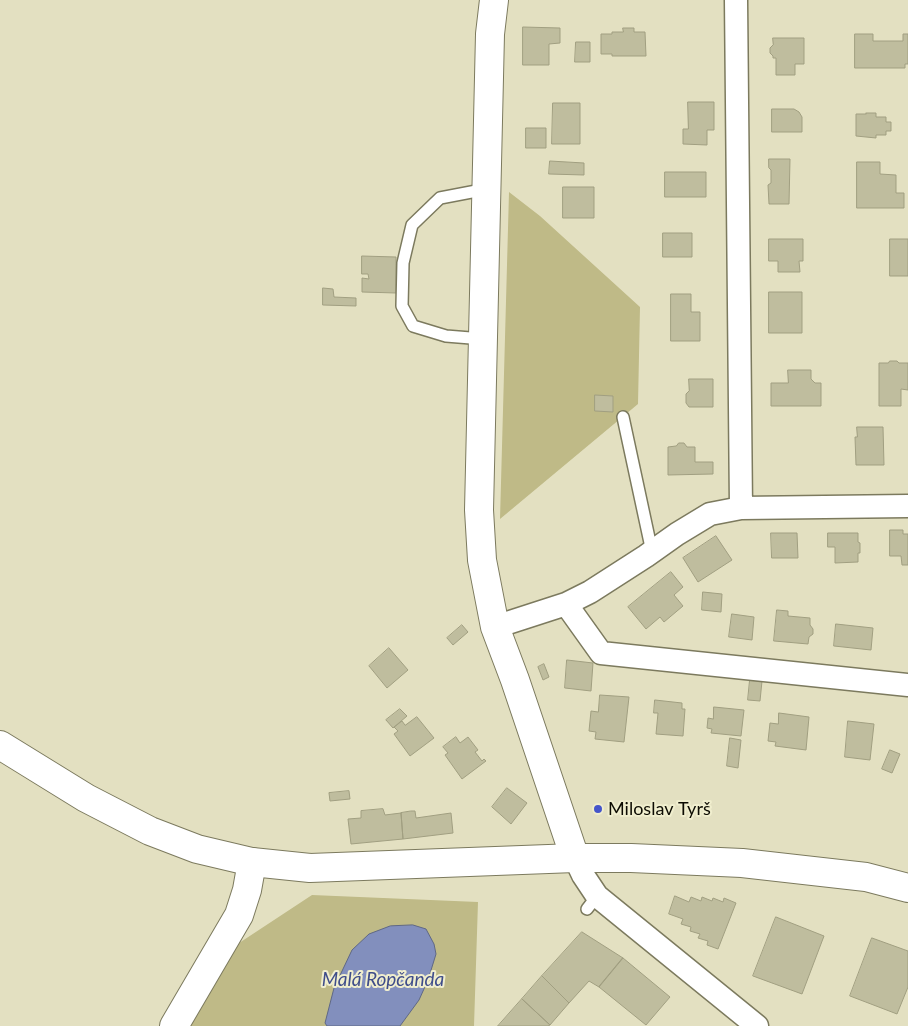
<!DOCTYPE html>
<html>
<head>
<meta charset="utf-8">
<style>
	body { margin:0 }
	canvas { display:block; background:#e3e0c1 }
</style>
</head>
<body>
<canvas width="908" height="1026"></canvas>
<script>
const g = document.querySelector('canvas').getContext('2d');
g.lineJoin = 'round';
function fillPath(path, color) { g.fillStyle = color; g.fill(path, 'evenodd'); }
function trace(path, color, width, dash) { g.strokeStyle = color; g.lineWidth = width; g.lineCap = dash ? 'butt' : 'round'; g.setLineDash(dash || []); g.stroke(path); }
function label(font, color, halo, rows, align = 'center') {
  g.font = font + ' Lato,sans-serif'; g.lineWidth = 4; g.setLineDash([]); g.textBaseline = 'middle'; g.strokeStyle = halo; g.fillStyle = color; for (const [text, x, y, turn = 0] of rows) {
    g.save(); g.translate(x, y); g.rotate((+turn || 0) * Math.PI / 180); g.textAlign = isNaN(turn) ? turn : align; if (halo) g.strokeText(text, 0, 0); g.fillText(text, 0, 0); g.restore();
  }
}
fillPath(new Path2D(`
	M509,192L540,216L640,307L638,404L500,519Z
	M312,895L478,902L474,1026H188L230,949Z`), '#bfba87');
const water = new Path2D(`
	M413,925L426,929L434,944L436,954L428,980L419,1000L400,1026H327L325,1023L334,988L352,950L369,934L390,926Z`);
fillPath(water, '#828fbd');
trace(water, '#5f6885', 1);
const building = new Path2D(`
	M523,27L560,28V43L549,44V65H523Z
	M623,28H634V32H645L646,56H612V54H601V34H612V32H623Z
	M855,34H873V41H903V34H908V64H905V68H855Z
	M773,38H804V64H795V75H776V58H773V56L770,53V48L773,45Z
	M576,42H590V62H575Z
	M688,102H714V130H707V145L683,144V129H688Z
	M553,103H580V144H552Z
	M772,109H794L799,112L802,117V132H772Z
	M866,113H876V117H886V122H891V131H886V135H876V138L856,136V114H866Z
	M526,128H546V148H526Z
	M769,159H790L789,204H769L768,185L771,183V170L769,168Z
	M550,161L584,163V175L549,174Z
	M857,162H880V174L896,175V193H904V208H857Z
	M665,172H706V197H665Z
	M563,187H594V218H563Z
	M663,233H692V257H663Z
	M769,239H803V261H799L800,272H778V261H769Z
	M890,239H908V276H890Z
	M362,256L396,257V293L362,292V278L369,279L368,274H362Z
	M323,288L333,289L334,297L356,298V306L323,305Z
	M769,292H802V333H769Z
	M671,294H691V312H700V341H671Z
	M890,361H897L899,363H908V390L901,389V406H879V363H888Z
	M788,370H811V379L815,383H821V406H771V383H788Z
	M689,379H713V407H689L686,403V394L689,391Z
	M595,395L613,396V412L595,411Z
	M857,427H883L884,465H856L855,437H857Z
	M679,443H684L687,447H695V462H713V474L668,475V447L676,446Z
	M890,530H903V534H908V565H902L901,556H890Z
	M771,533H797L798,558H772Z
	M828,533H858V542L860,543V553H858V562L835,563V547H828Z
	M716,536L732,560L698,582L683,558Z
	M671,572L683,587L674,595L683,606L664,622L660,617L646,629L628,607Z
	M703,592L722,594L721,612L702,610Z
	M777,610L788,611V616L810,618V625L813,629V634L809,637L808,644L774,641Z
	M732,614L754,617L752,640L729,637Z
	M836,624L873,628L871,650L834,646Z
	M462,625L468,632L453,645L447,638Z
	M389,648L408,670L387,688L369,666Z
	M567,660L593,663L591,691L565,688Z
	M544,664L549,677L543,680L538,667Z
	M750,680L762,681L760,701L748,700Z
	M600,695L629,697L624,742L595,739L596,732L589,731L591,711L598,712Z
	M655,700L682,703V709H685L683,736L656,734L658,713H654Z
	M714,707L744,710L741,736L711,733L712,729L707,728L708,718L713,719Z
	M400,709L407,716L393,728L386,720Z
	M779,713L809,717L806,750L775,746L776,742L768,741L770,723L778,724Z
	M417,717L434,738L410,756L394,734L398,731L394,727L402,721L405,725Z
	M848,721L874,724L870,760L845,757Z
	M456,737L460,743L468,737L478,750L475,752L482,761L484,759L486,761L462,779L445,755L448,753L443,747Z
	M730,738L741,740L738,768L727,766Z
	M890,750L900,754L892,773L882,769Z
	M507,788L527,803L511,824L492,807Z
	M349,791L350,799L330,801L329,793Z
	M383,809L385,815L401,813L403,839L351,844L348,819L361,818V811Z
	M411,811H415L416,818L451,813L453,833L403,839L401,813Z
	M675,896L689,902L691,897L701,901L702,897L712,901L713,898L723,902L724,898L736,903L718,949L707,945L708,941L698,938L700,934L690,931L691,927L681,924L683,919L669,914Z
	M776,917L824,936L802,994L753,976Z
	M582,932L623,958L599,987L589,981L569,1003L542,976Z
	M872,938L908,951V987L897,1014L850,996Z
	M623,958L670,997L646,1025L599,987Z
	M542,976L569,1003L550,1025L522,999Z
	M522,999L550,1025L548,1026H498Z`);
fillPath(building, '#bfbd9e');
trace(building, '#a19f81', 1);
const service = new Path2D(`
	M483,339L446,336L413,326L402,306L403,263L412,225L440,198L487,189
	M623,417L652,552
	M587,909L597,896`);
const minor = new Path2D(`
	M736,0L741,508
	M566,604L601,653L908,685
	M495,627L566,604L590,592L646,556L677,534L710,514L741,508L908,506
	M575,858L583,875L597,896L757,1026`);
const tertiary = new Path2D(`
	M494,0L490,34L479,510L482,560L495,627L515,680L575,858
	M174,1026L239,915L247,890L252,862`);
const secondary = new Path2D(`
	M0,745L86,798L150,831L197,849L252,862L310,868L575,858H631L742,863L866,877L908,888`);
trace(service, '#7c7a5e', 14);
trace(minor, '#7c7a5e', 25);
trace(tertiary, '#7c7a5e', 30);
trace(secondary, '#7c7a5e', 30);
trace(service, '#fff', 11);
trace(minor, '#fff', 22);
trace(tertiary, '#fff', 28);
trace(secondary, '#fff', 28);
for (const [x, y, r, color] of [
	[598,809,5,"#4555ca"]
]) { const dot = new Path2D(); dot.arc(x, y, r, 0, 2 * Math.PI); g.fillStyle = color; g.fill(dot); trace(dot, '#f0eece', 2); }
label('18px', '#0d0c03', '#f0eece', [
	["Miloslav Tyrš",608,809]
], 'left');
label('italic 19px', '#3f4d8a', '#f0eece', [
	["Malá Ropčanda",383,980]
]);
</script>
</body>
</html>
